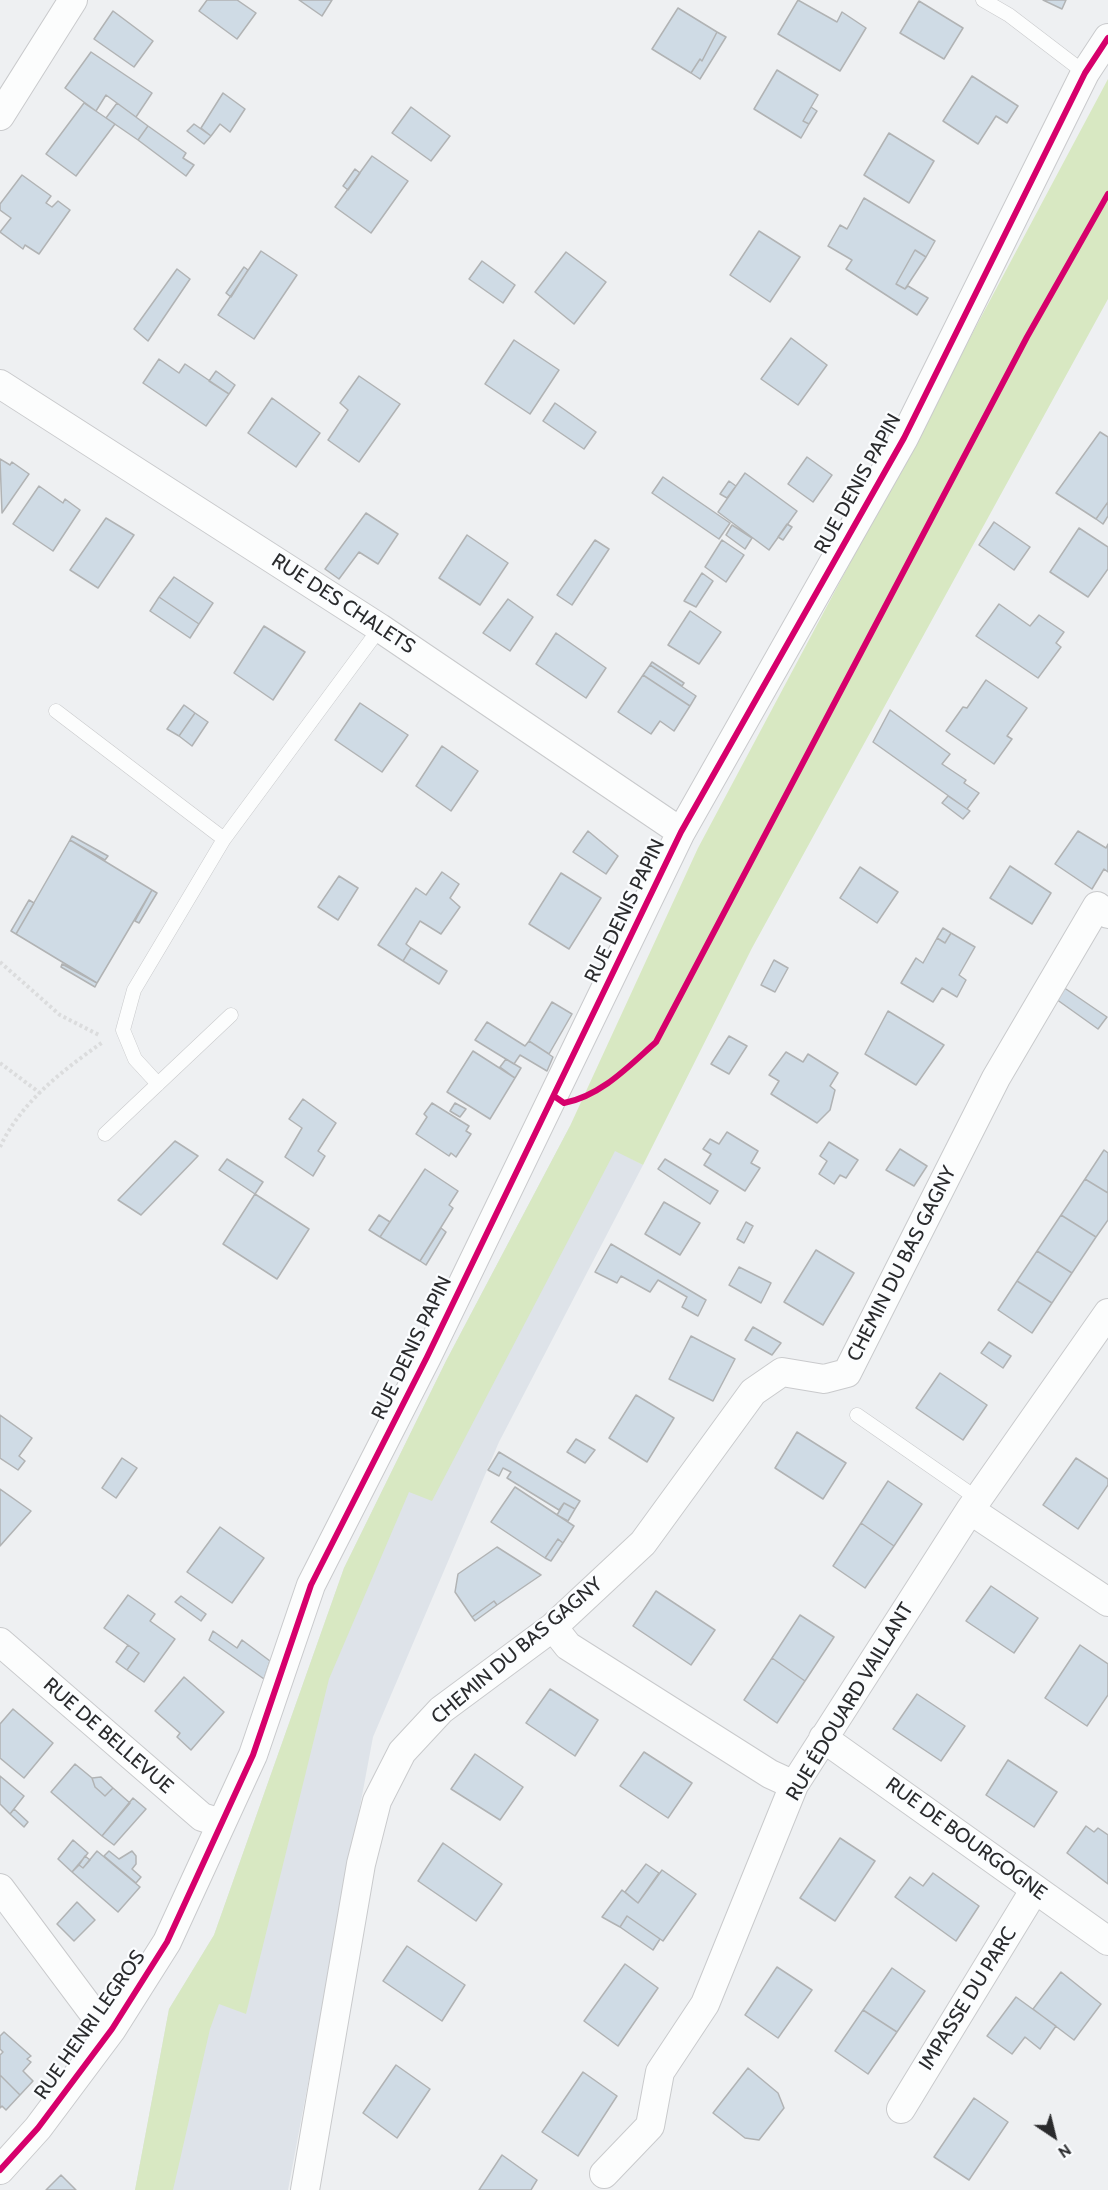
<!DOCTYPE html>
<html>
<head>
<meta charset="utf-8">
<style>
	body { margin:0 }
	#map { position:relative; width:1108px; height:2190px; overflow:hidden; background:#eef0f2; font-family:Cabin,sans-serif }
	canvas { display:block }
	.north { position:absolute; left:1024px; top:2106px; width:60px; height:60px; -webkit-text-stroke:4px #fbfdff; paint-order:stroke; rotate:145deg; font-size:16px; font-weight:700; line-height:24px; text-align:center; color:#2a2b2d }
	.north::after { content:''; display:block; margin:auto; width:21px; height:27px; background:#2a2b2d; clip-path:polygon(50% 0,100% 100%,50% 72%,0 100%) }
</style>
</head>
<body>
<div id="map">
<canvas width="1108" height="2190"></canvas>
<div class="north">N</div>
</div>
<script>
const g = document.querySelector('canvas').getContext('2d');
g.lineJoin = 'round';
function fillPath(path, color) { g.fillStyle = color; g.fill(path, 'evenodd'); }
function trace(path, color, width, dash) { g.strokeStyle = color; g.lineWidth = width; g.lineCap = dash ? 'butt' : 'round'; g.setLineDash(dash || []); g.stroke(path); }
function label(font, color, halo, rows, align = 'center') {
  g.font = font + ' Cabin,sans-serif'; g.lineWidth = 4.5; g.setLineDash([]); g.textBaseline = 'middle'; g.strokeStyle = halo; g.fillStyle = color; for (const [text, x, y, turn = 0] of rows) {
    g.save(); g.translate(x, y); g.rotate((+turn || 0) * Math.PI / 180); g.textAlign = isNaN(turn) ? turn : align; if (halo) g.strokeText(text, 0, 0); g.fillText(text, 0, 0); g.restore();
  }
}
fillPath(new Path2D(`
	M570,1126L643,1165L499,1442L373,1737L288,2190H135L169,2009L214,1935L344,1568L446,1361Z`), '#dee3e9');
fillPath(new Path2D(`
	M1108,79V299L752,948L643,1165L615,1151L432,1501L409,1492L329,1679L246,2014L219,2004L210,2029L173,2190H135L169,2009L214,1935L344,1568L446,1361L570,1126L698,848Z`), '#d8e8c2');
const building = new Path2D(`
	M207,0H237L256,13L237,39L199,11Z
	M299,0H332L322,16Z
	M798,0L837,22L842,12L866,28L840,71L778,34Z
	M1043,0H1066L1062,9Z
	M919,1L963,28L944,59L900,33Z
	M678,8L717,32L702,61L700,59L691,73L652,49Z
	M113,11L153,41L134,67L94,39Z
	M717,32L726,37L700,79L691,73L700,59L702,61Z
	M91,52L152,93L136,117L106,95L96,111L65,88Z
	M777,70L818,95L803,121L809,124L801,138L754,109Z
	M972,76L1018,106L1007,123L996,116L978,144L943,121Z
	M223,93L245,109L230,132L220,124L211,136L201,128Z
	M84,103L115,124L76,176L46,154Z
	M117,103L148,126L138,140L106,118Z
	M411,107L450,136L431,161L392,133Z
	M811,107L817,111L809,124L803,121Z
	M194,124L211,136L204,144L187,131Z
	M148,126L186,153L183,158L194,165L186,176L138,140Z
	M889,133L934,161L909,203L864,175Z
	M372,156L408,181L371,233L335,207Z
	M355,169L360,173L348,190L343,186Z
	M22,175L51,196L46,203L52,207L58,201L70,210L39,254L25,245L23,249L0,232L11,218L0,210V204Z
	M864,198L935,241L926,257L915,250L896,284L905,289L908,286L928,298L917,315L846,269L852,260L828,246L840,225L847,229Z
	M759,231L800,257L770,302L730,275Z
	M915,250L926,257L905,289L896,284Z
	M261,251L297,275L254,339L218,315Z
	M566,252L606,282L574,324L535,292Z
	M482,261L515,285L503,303L469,279Z
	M244,267L248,270L231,297L226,293Z
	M177,269L190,279L148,341L134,329Z
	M791,338L827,365L798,405L761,379Z
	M514,340L559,370L530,414L485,384Z
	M159,359L179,373L185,364L229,394L206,426L143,383Z
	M216,371L235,385L229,394L209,381Z
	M359,376L400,404L359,462L328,440L348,410L340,403Z
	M272,398L320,433L296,467L248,433Z
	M555,403L596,432L584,449L543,421Z
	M1100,432L1108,437V502L1096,519L1056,493Z
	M807,457L832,475L813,502L788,484Z
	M0,459L10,465L12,462L29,474L2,513Z
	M745,473L797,511L769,550L718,512Z
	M663,477L730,523L719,539L652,493Z
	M729,481L736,486L727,498L720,494Z
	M39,486L63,503L65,499L80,510L53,551L13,524Z
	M1108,502V516L1103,524L1096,519Z
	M366,513L398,534L378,564L359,552L339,579L325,569Z
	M106,518L134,535L98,588L70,570Z
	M994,522L1030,547L1014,570L979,545Z
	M787,524L792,527L783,540L778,537Z
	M732,525L752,538L745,549L726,535Z
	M1079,528L1108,547V569L1088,597L1050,572Z
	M467,535L508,563L480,605L439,578Z
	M595,540L609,549L572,605L557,595Z
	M722,540L744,555L726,582L705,567Z
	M702,573L713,581L696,607L684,601Z
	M174,577L213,603L199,624L159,597Z
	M159,597L199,624L190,638L150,611Z
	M508,599L533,617L510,651L483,633Z
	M999,604L1030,626L1039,615L1064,632L1056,643L1061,647L1038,678L976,636Z
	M690,611L721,632L699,664L668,645Z
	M264,626L305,652L273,700L234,673Z
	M556,633L606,668L586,698L536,664Z
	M652,662L684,683L682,686L650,665Z
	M650,665L696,696L690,706L643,675Z
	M643,675L690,706L674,731L660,721L651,734L618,712Z
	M986,680L1027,708L1007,736L1012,739L994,764L946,731L963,707L967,708Z
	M360,703L408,735L382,772L335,740Z
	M184,705L195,713L179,736L167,729Z
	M890,710L950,754L942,764L966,780L964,783L979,793L967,809L873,742Z
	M195,713L208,722L192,746L179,736Z
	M442,746L478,771L451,811L416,786Z
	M948,796L970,811L963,819L942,803Z
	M588,831L618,856L606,874L573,852Z
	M1078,831L1106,848L1108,844V872L1104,869L1092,889L1055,864Z
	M72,836L108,856L105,860L70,840Z
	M70,840L152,890L97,983L16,934Z
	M1010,866L1051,893L1032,924L990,898Z
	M860,867L898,892L877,923L840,898Z
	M442,872L459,884L450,898L460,907L441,934L420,921L406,944L411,948L403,961L378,945L416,888L426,895Z
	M561,873L601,898L569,949L529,924Z
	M339,876L358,888L338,920L318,907Z
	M152,890L157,893L139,923L135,921Z
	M29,900L34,903L16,934L11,931Z
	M943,928L951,933L945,943L937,938Z
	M951,933L975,947L959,975L966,980L957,997L942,988L933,1002L901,983L916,958L923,963L937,938L945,943Z
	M411,948L447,971L439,984L403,961Z
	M774,960L788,968L775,992L761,985Z
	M62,964L97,983L95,987L61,967Z
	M1063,987L1107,1017L1098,1029L1056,999Z
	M552,1002L572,1014L549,1054L529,1041Z
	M888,1011L944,1045L916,1085L865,1054Z
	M487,1022L525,1046L529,1041L553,1057L547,1071L520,1055L514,1064L475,1040Z
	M729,1036L747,1046L729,1074L711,1064Z
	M473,1051L515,1078L490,1119L447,1092Z
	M786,1052L803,1062L808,1054L838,1073L830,1086L835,1090L830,1110L817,1123L771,1094L779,1081L769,1075Z
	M506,1059L521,1068L515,1078L500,1067Z
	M303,1099L336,1123L318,1151L325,1156L313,1176L285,1157L302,1128L289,1119Z
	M432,1103L469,1126L466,1131L471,1134L456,1157L451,1153L449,1156L416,1134L427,1117L424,1114Z
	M455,1103L466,1109L460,1117L450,1111Z
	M727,1132L758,1151L751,1163L760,1168L745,1191L704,1165L711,1154L703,1149L710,1139L719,1144Z
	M175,1141L198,1156L141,1215L118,1200Z
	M829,1142L858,1160L846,1178L840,1175L834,1184L819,1174L827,1161L820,1156Z
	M900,1149L927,1166L914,1186L886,1170Z
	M1104,1150L1108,1153V1193L1085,1179Z
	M227,1159L263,1182L255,1194L219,1170Z
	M665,1159L718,1191L710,1204L658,1169Z
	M425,1169L458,1191L449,1205L453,1208L420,1261L380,1237Z
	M1085,1179L1108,1193V1220L1096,1237L1061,1215Z
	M255,1194L309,1229L277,1279L223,1244Z
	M664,1202L700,1223L680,1255L645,1234Z
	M379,1215L390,1222L380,1237L369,1230Z
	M1061,1215L1096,1237L1072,1273L1037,1251Z
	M746,1222L753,1226L744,1243L737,1239Z
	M441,1228L446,1232L426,1265L420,1261Z
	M611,1244L706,1300L698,1316L682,1307L687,1297L658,1280L650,1292L621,1276L617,1283L595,1272Z
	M816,1250L854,1273L823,1325L784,1302Z
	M1037,1251L1072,1273L1052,1303L1017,1281Z
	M739,1267L771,1283L761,1303L729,1285Z
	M1017,1281L1052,1303L1032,1333L998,1310Z
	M753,1327L781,1343L772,1355L745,1340Z
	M691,1336L735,1359L713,1401L669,1379Z
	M989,1342L1011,1356L1003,1368L981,1353Z
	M940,1373L987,1405L963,1440L916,1408Z
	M636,1395L674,1418L647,1462L609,1438Z
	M0,1415L32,1438L19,1456L25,1461L18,1470L0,1458Z
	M797,1432L846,1463L823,1499L775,1468Z
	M576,1439L595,1450L585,1463L567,1452Z
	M499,1452L580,1501L575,1509L564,1503L559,1510L507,1478L511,1472L503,1468L499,1476L488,1470Z
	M122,1458L137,1468L116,1498L102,1488Z
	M1076,1458L1108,1479V1485L1078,1529L1043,1505Z
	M888,1481L922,1504L894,1546L861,1523Z
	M515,1487L574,1526L563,1543L558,1539L545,1558L491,1522Z
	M0,1489L31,1511L0,1546Z
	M564,1503L575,1509L568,1521L557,1515Z
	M861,1523L894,1546L865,1588L833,1566Z
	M220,1527L264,1558L232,1603L187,1572Z
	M558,1539L563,1543L551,1561L545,1558Z
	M497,1547L541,1575L497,1605L494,1601L472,1617L455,1592L458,1574Z
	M991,1586L1038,1618L1014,1653L966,1621Z
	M656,1591L715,1630L691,1665L633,1626Z
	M128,1595L155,1614L150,1621L175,1639L144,1682L127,1670L139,1653L104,1628Z
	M181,1596L206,1614L201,1621L175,1602Z
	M494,1601L497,1605L475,1621L472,1617Z
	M800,1615L834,1637L805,1681L772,1658Z
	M213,1631L237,1648L242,1640L270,1661L264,1679L209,1640Z
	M128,1645L139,1653L127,1670L116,1662Z
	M1080,1645L1108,1664V1695L1087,1726L1045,1698Z
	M772,1658L805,1681L777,1723L744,1700Z
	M184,1677L224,1712L191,1750L177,1737L180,1733L155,1711Z
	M550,1689L598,1720L575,1756L526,1723Z
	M917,1694L965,1726L941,1761L893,1729Z
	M13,1709L53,1743L24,1778L0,1758V1724Z
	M644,1752L692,1783L668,1818L620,1786Z
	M475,1754L523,1787L500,1820L451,1789Z
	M1008,1760L1057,1792L1034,1827L986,1795Z
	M75,1764L92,1778L95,1787L105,1796L113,1788L130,1803L102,1836L51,1792Z
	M0,1776L24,1796L10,1814L0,1804Z
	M101,1777L113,1788L105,1796L95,1787L92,1778Z
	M133,1798L146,1809L114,1845L102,1836Z
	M14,1809L28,1822L24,1827L10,1814Z
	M1086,1826L1094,1832L1098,1828L1108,1835V1884L1067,1853Z
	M840,1838L875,1861L835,1921L800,1898Z
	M73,1840L88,1853L72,1872L58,1859Z
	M443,1843L502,1884L476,1921L418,1881Z
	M97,1851L140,1887L118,1912L72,1872L79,1865L83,1868Z
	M109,1851L119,1859L132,1851L136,1856V1864L132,1869L141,1877L136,1883L104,1856Z
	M85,1856L90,1860L83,1868L79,1865Z
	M646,1864L659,1873L638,1903L625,1892Z
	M662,1870L696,1894L663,1941L627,1916L620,1927L602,1917L622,1890L638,1903Z
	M933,1873L979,1906L956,1941L895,1897L910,1877L923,1886Z
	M77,1902L95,1920L74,1941L57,1924Z
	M627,1916L660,1939L653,1950L620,1927Z
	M407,1946L465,1985L442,2021L383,1981Z
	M625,1964L658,1988L618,2046L584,2021Z
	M777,1967L812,1990L778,2038L745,2015Z
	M892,1968L925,1991L897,2032L863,2010Z
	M1061,1972L1101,2004L1074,2040L1033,2009Z
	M1016,1997L1056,2026L1040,2049L1025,2037L1012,2054L987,2036Z
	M863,2010L897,2032L868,2074L835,2051Z
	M4,2032L31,2056L27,2059L31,2062L23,2071L33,2081L20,2095L0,2075V2055L3,2052L0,2049V2036Z
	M396,2065L430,2089L397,2138L363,2113Z
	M748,2068L778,2093L784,2108L759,2140L745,2138L713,2113Z
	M583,2072L617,2096L578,2156L542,2132Z
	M0,2075L20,2095L6,2110L2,2106L0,2108Z
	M974,2098L1008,2122L969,2180L934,2157Z
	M502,2155L537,2180L531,2190H479Z
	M61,2175L76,2190H46Z`);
fillPath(building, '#cfdbe5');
trace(building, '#b1b3b4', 1.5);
const service = new Path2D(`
	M983,0L1009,15L1085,73
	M56,711L224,839
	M158,1084L135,1059L123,1030L134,990L224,839L380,628
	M105,1134L231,1015
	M857,1415L978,1499`);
const minor = new Path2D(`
	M0,116L73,0
	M0,384L380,628L681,832
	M970,1510L1108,1602
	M553,1627L568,1646L770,1774L794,1785
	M0,1642L202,1817L221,1823
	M823,1738L1108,1941
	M0,1888L97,2018L112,2029
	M901,2109L1035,1889
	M0,2170L38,2128L112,2029L167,1942L253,1755L311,1585L427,1357L681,832L904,438L1085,73L1108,38
	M604,2174L650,2126L660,2072L705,2004L794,1785L970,1510L1108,1313
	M305,2190L361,1864L377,1801L402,1752L441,1710L553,1627L643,1543L753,1392L782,1372L824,1379L847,1373L996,1078L1097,906L1108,914`);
trace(service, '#c9cacc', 15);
trace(minor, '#c9cacc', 30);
trace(new Path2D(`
	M0,962L60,1015L99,1035
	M0,1063L40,1093
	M0,1147C21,1102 63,1070 103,1042`), '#dbdcdd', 4, [3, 3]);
trace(service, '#fcfdfd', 14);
trace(minor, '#fcfdfd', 28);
trace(new Path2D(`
	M554,1096L564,1103C601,1096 629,1066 656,1042L1027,337L1108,194
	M0,2170L38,2128L112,2029L167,1942L253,1755L311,1585L427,1357L681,832L904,438L1085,73L1108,38`), '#d6006c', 6);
label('20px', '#2a2b2d', '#fbfdff', [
	["RUE DENIS PAPIN",858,484,-61],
	["RUE DES CHALETS",343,604,33],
	["RUE DENIS PAPIN",625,911,-64],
	["CHEMIN DU BAS GAGNY",902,1264,-63],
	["RUE DENIS PAPIN",412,1348,-64],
	["CHEMIN DU BAS GAGNY",517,1651,-40],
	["RUE ÉDOUARD VAILLANT",850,1702,-59],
	["RUE DE BELLEVUE",108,1736,41],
	["RUE DE BOURGOGNE",966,1839,36],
	["IMPASSE DU PARC",968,1999,-58],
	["RUE HENRI LEGROS",90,2025,-55]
]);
</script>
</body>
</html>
